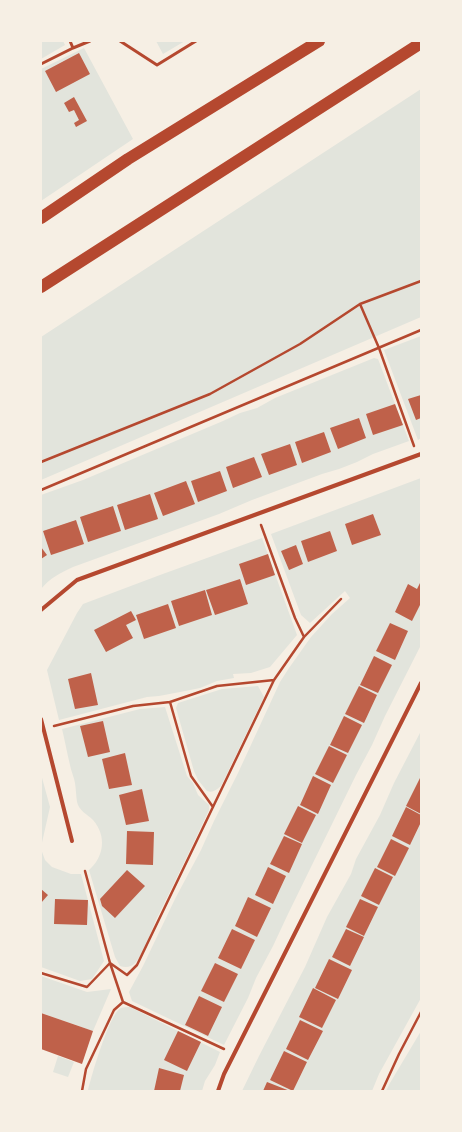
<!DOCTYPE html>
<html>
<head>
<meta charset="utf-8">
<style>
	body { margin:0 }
	#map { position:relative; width:462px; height:1132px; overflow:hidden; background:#f6efe4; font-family:"Noto Sans",sans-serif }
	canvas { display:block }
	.frame { position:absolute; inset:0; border:42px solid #f6efe4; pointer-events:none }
</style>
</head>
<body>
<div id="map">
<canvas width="462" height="1132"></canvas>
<div class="frame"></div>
</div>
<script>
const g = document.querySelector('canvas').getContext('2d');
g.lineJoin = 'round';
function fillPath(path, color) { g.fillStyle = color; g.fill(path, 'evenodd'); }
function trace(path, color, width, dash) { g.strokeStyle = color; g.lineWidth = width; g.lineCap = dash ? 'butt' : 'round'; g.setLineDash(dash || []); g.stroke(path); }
fillPath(new Path2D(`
	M41,41H63L65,45L41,59Z
	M156,41H185L163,54Z
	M84,48L133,139L41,201V69Z
	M421,89V317L41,480V337Z
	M421,336V438L418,440L384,350Z
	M374,358L378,359L409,441L373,454L357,462L339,469L322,474L252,500L219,514L73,567C60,573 50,578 41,589V495L83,480L223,421L240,413L257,408L275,398Z
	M421,478V645L385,716L372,745L356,775L288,914L273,946L256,978L248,998L224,1045L132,1001L129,992L143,966L175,899L201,850L214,821L238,773L280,682L289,668L311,637L332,614L350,598L345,591L310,623L301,615L271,534Z
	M262,538L297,635L270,667L251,673L233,674L234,678L217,681L200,688L180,692L159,696L147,697L59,720L47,670L77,613L83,604L160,575Z
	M258,686L264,697L221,786C216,790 213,793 207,791L198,780L194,771L176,708L178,703L222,689Z
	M165,707L187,776L193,783L198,795L209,805V810C192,847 174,883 156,920C150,934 145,950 136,962C132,967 126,968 120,966L115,957L89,870C104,857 107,836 93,820C87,814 79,811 77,802C76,796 76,789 75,783C74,777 71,771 70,765C67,753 65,741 62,729L140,709Z
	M421,731V998L379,1074L372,1091H242L259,1056L305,967L327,917L351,874L356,859L380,815L394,783Z
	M41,774L50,807L41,847Z
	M41,849L45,860L52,867L71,874H81L104,961L92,979L80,981L41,967Z
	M41,976L87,992L111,989L93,1031L41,1013Z
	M130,1007L220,1052L215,1065L205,1081L202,1091H88C91,1077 110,1012 121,1008C123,1007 128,1007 130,1007Z
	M421,1031V1091H386L390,1083Z
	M58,1056L74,1062L68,1077L53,1072Z`), '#e2e4dc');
fillPath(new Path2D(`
	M79,53L90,74L56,92L45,71Z
	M74,97L87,121L76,127L74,123L79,120L74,110L69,112L64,103Z
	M421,395V418L416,420L408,399Z
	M395,404L403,425L373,435L366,414Z
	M359,418L366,438L338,449L330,428Z
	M324,432L331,452L302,463L295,442Z
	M290,444L297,465L269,475L261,454Z
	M254,457L262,477L233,488L226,467Z
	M220,471L227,491L198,502L191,481Z
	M186,481L195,504L163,516L154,493Z
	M150,494L158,519L125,530L117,505Z
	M113,506L121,531L88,542L80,517Z
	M373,514L381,535L352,545L345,524Z
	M76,520L84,544L51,555L43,531Z
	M330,531L337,551L308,562L301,541Z
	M296,545L303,564L289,570L281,551Z
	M41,547L47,555L41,559Z
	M268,554L275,575L246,585L239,564Z
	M240,579L248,604L215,615L206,590Z
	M421,581V603L412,621L395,612L408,584L417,589Z
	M205,590L212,615L179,626L171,601Z
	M168,604L176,628L144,639L136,615Z
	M131,611L136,620L126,625L133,638L106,652L94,630Z
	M390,623L408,631L395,660L376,651Z
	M374,656L392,665L378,693L360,685Z
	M91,673L98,705L75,709L68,679Z
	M359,686L377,695L364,723L345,714Z
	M344,716L362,725L348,753L330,745Z
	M103,721L110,752L88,757L80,726Z
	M329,746L347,755L333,783L315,774Z
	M125,753L132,785L109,789L102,759Z
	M313,776L331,785L318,814L300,805Z
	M421,776V814L406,806Z
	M142,789L149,821L126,825L119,795Z
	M298,806L316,815L302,843L284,834Z
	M406,807L421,815V822L410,845L392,836Z
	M127,831L154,832L153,865L126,864Z
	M284,836L302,844L289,873L270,864Z
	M391,839L409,848L395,876L377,867Z
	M268,867L286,876L273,904L255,895Z
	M375,868L393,877L379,905L361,896Z
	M127,870L145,886L115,918L102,906L100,899Z
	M41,889L48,895L41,903Z
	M248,897L271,908L257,937L235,926Z
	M55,899L88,900L87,925L54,924Z
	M360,899L378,907L364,936L346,927Z
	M232,929L255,940L241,969L218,958Z
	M346,929L364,937L350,966L332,957Z
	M329,959L352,970L338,999L315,988Z
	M215,963L238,974L224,1002L201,991Z
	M313,988L336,1000L322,1028L299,1017Z
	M199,996L222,1007L208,1036L185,1025Z
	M41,1013L93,1031L82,1064L41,1049Z
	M300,1020L323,1031L308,1060L286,1049Z
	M178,1031L201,1042L187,1071L164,1060Z
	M284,1051L307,1062L293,1091L270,1080Z
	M159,1068L184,1075L180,1091H154Z
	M267,1082L290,1091H263Z`), '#bf614a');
trace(new Path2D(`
	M360,304L379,348L414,446
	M41,462L210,394L300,344L360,304L421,281
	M41,490L421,330
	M261,525L295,618L304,637
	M54,726L133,706L170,702
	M213,807L191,776L170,702L217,686L274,680
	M41,973L87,987L110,963L85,871
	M123,1002L110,963L127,975L137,965L274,680L304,637L341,599
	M82,1091L86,1069L114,1010L123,1002L224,1049
	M382,1091L399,1054L421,1012`), '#b5482f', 2.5);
trace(new Path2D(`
	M70,41L73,48
	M120,41L157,65L196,41
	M41,64L73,48L90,41`), '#b5482f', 3);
trace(new Path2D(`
	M41,610L77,580L421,454
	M41,719L72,841
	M218,1091L224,1074L421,683`), '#b5482f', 4);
trace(new Path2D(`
	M41,218L128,159L319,41
	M41,287L421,43`), '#b5482f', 12);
</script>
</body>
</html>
